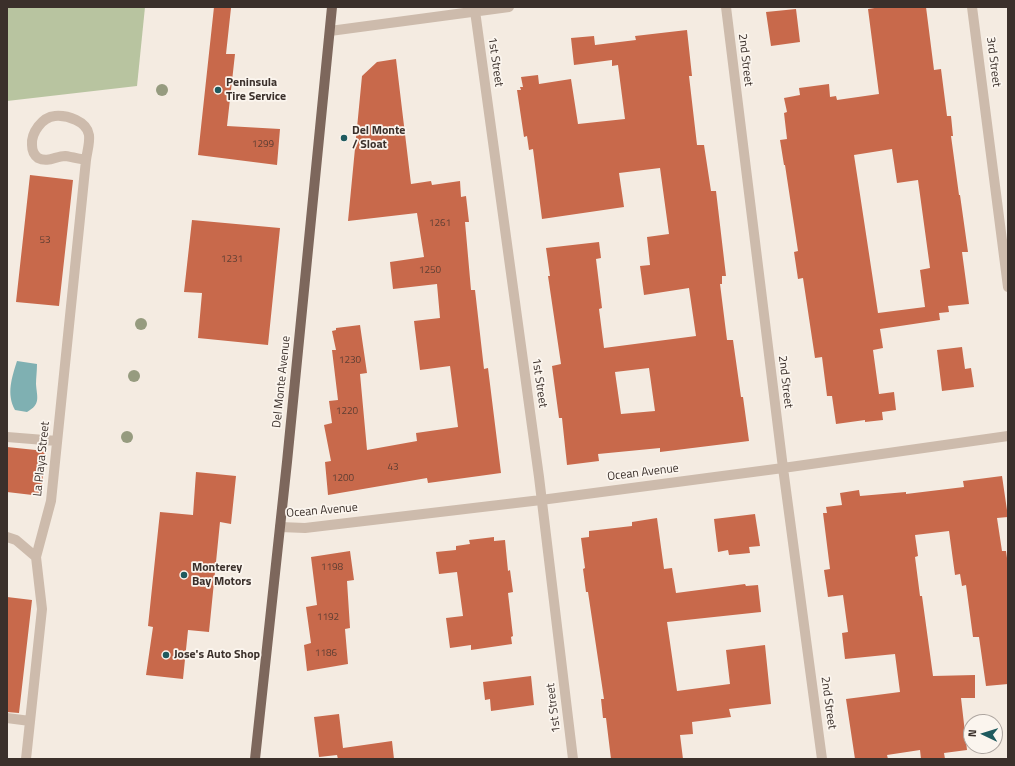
<!DOCTYPE html>
<html>
<head>
<meta charset="utf-8">
<style>
	body { margin:0 }
	#map { position:relative; width:1015px; height:766px; overflow:hidden; background:#f4ebe1; font-family:"Titillium Web",sans-serif }
	canvas { display:block }
	.frame { position:absolute; inset:0; border:8px solid #3b302b; pointer-events:none }
	.north { position:absolute; left:963px; top:714px; width:40px; height:40px; box-sizing:border-box; background:#fbf5ee; border:1px solid #aea6a0; border-radius:50%; rotate:274deg; font-size:11px; font-weight:700; line-height:16px; text-align:center; color:#3b302b }
	.north::after { content:''; display:block; margin:auto; width:14px; height:18px; background:#1f5a5e; clip-path:polygon(50% 0,100% 100%,50% 72%,0 100%) }
</style>
</head>
<body>
<div id="map">
<canvas width="1015" height="766"></canvas>
<div class="frame"></div>
<div class="north">N</div>
</div>
<script>
const g = document.querySelector('canvas').getContext('2d');
g.lineJoin = 'round';
function fillPath(path, color) { g.fillStyle = color; g.fill(path, 'evenodd'); }
function trace(path, color, width, dash) { g.strokeStyle = color; g.lineWidth = width; g.lineCap = dash ? 'butt' : 'round'; g.setLineDash(dash || []); g.stroke(path); }
function label(font, color, halo, rows, align = 'center') {
  g.font = font + ' "Titillium Web",sans-serif'; g.lineWidth = 3.5; g.setLineDash([]); g.textBaseline = 'middle'; g.strokeStyle = halo; g.fillStyle = color; for (const [text, x, y, turn = 0] of rows) {
    g.save(); g.translate(x, y); g.rotate((+turn || 0) * Math.PI / 180); g.textAlign = isNaN(turn) ? turn : align; if (halo) g.strokeText(text, 0, 0); g.fillText(text, 0, 0); g.restore();
  }
}
fillPath(new Path2D(`
	M7,7H145L137,86L7,101Z`), '#b8c4a0');
fillPath(new Path2D(`
	M17,361L37,364C37,371 36,378 36,384C37,398 41,404 27,412L15,410C6,394 12,377 17,361Z`), '#7fb0b2');
fillPath(new Path2D(`
	M214,7L231,8L226,54H235L227,126L280,129L277,165L198,155Z
	M881,7H926L934,70L941,69L947,116H951L953,136H951L959,195H960L968,252H962L969,304L948,306L949,312L939,313L940,320L880,329L883,348L873,350L879,394L894,392L896,410L882,412L883,420L865,422V420L836,424L832,396H827L822,357L815,358L803,278L798,279L794,252L798,251L785,165H784L780,140L787,139L784,113L787,112L784,98L800,95L799,88L829,84L830,97L836,96L837,100L879,94L868,9ZM892,149L897,183L918,180L930,268L920,270L925,307L878,313L854,155Z
	M796,9L800,42L771,46L766,12Z
	M687,30L692,76H689L697,145H704L711,191H716L726,276H722V284H720L727,340H733L741,397H743L749,441L660,452V448L598,454L599,461L567,465L562,418H559L552,366L561,364L548,276H550L546,248L599,242L601,258L596,259L602,308L599,309L604,348L696,336L689,288L644,295L640,266L650,265L647,237L669,234L660,168L619,173L624,207L542,219L533,149L529,150L527,136L524,137L517,90H521L520,87H523L521,77L538,75L539,84L571,79L578,124L625,119L618,65L612,66V60L574,65L571,38L594,36L595,45L636,40L635,36ZM649,368L655,411L621,414L615,372Z
	M396,59L411,184L431,181L432,185L460,181L461,197L466,196L469,222H465L471,290H475L484,369L488,368L501,473L428,483L427,478L328,495L325,462L331,461L324,425L332,423L329,401L338,400L332,350H336L332,331L336,330V328L360,325L367,373L360,374L367,450L417,441L416,433L458,427L450,366L420,370L414,321L440,318L437,284L393,289L390,262L424,257L417,213L348,221L362,76L377,62Z
	M30,175L73,180L59,306L16,302Z
	M192,220L280,228L268,345L198,338L202,293L184,292Z
	M962,347L965,369L971,368L974,387L942,391L937,350Z
	M7,447L45,451L41,496L7,492Z
	M196,472L236,476L231,524L220,522L209,632L188,630L183,679L146,675L153,627L148,626L160,512L193,515Z
	M1002,476L1008,517L997,518L1002,551H1006L1008,565V684L986,686L979,637H973L966,585L962,586L960,574L955,575L949,531L915,535L918,556L915,557L920,596H922L933,676L975,675V698H961L967,750L944,753L945,759H921L920,750L887,755L888,759H855L846,699L900,692L895,654L845,659L842,633L848,632L843,595L828,597L824,570L830,569L823,513H827L826,507L842,505L840,493L859,490L860,496L906,492V494L964,487L963,481Z
	M755,514L760,546L749,547L750,553L729,555L728,550L718,552L714,519Z
	M657,518L664,569L672,568L676,593L745,584L746,586L758,585L761,612L667,622L677,691L730,684L726,650L765,645L771,704L729,709L731,717L692,722L693,734L680,735L683,759H611L606,718H603L601,699H604L598,659L588,592H586L583,569L585,568L581,538L589,537V531L632,526V522Z
	M494,537V541L505,540L508,571L510,570L513,592L508,593L513,636L511,637L512,644L471,650V645L450,648L446,618L463,616L457,572L439,574L436,552L456,550V546L470,544L469,540Z
	M350,551L354,580L347,581L350,628L345,629L348,664L307,671L304,645L311,643L306,607L317,605L311,557Z
	M7,597L32,600L19,713L7,712Z
	M531,676L534,705L491,711L490,699L485,700L483,682Z
	M339,714L343,748L392,741L394,759H338L337,755L319,757L314,717Z`), '#c8694b');
trace(new Path2D(`
	M726,7L783,468L822,759
	M972,7L1008,287
	M475,11L539,477L573,759
	M330,31L509,7
	M7,437L57,441
	M280,527L305,528L541,500L783,468L1008,436
	M7,537L16,540L36,557
	M7,718L30,721
	M26,759L42,609L36,557L51,501L86,160C87,152 90,143 89,135C87,121 67,115 55,116C42,117 31,133 32,145C32,150 34,155 38,158C48,163 56,156 65,156C72,157 80,159 86,160`), '#cdbbac', 10);
trace(new Path2D(`
	M255,759L287,462L332,7`), '#7d675c', 10);
g.fillStyle = '#969b7f';
for (const [x, y] of [
	[162,90],
	[141,324],
	[134,376],
	[127,437]
]) { g.beginPath(); g.arc(x, y, 6, 0, 2 * Math.PI); g.fill(); }
for (const [x, y, r, color] of [
	[218,90,4,"#1f5a5e"],
	[344,138,4,"#1f5a5e"],
	[184,575,4,"#1f5a5e"],
	[166,655,4,"#1f5a5e"]
]) { const dot = new Path2D(); dot.arc(x, y, r, 0, 2 * Math.PI); g.fillStyle = color; g.fill(dot); trace(dot, '#fbf5ee', 1.5); }
label('10px', '#5e3e33', null, [
	["1299",263,145],
	["1261",440,224],
	["53",45,241],
	["1231",232,260],
	["1250",430,271],
	["1230",350,361],
	["1220",347,412],
	["43",393,468],
	["1200",343,479],
	["1198",332,568],
	["1192",328,618],
	["1186",326,654]
]);
label('12px', '#3b302b', '#fbf5ee', [
	["2nd Street",745,60,83],
	["1st Street",495,62,82],
	["3rd Street",993,62,83],
	["Del Monte Avenue",282,382,-84],
	["2nd Street",785,382,83],
	["1st Street",539,383,82],
	["La Playa Street",42,459,-84],
	["Ocean Avenue",643,473,-7],
	["Ocean Avenue",322,511,-5],
	["2nd Street",828,703,82],
	["1st Street",554,708,-97]
]);
label('bold 12px', '#3b302b', '#fbf5ee', [
	["Peninsula",226,83],
	["Tire Service",226,97],
	["Del Monte",352,131],
	["/ Sloat",352,145],
	["Monterey",192,568],
	["Bay Motors",192,582],
	["Jose's Auto Shop",174,655]
], 'left');
</script>
</body>
</html>
